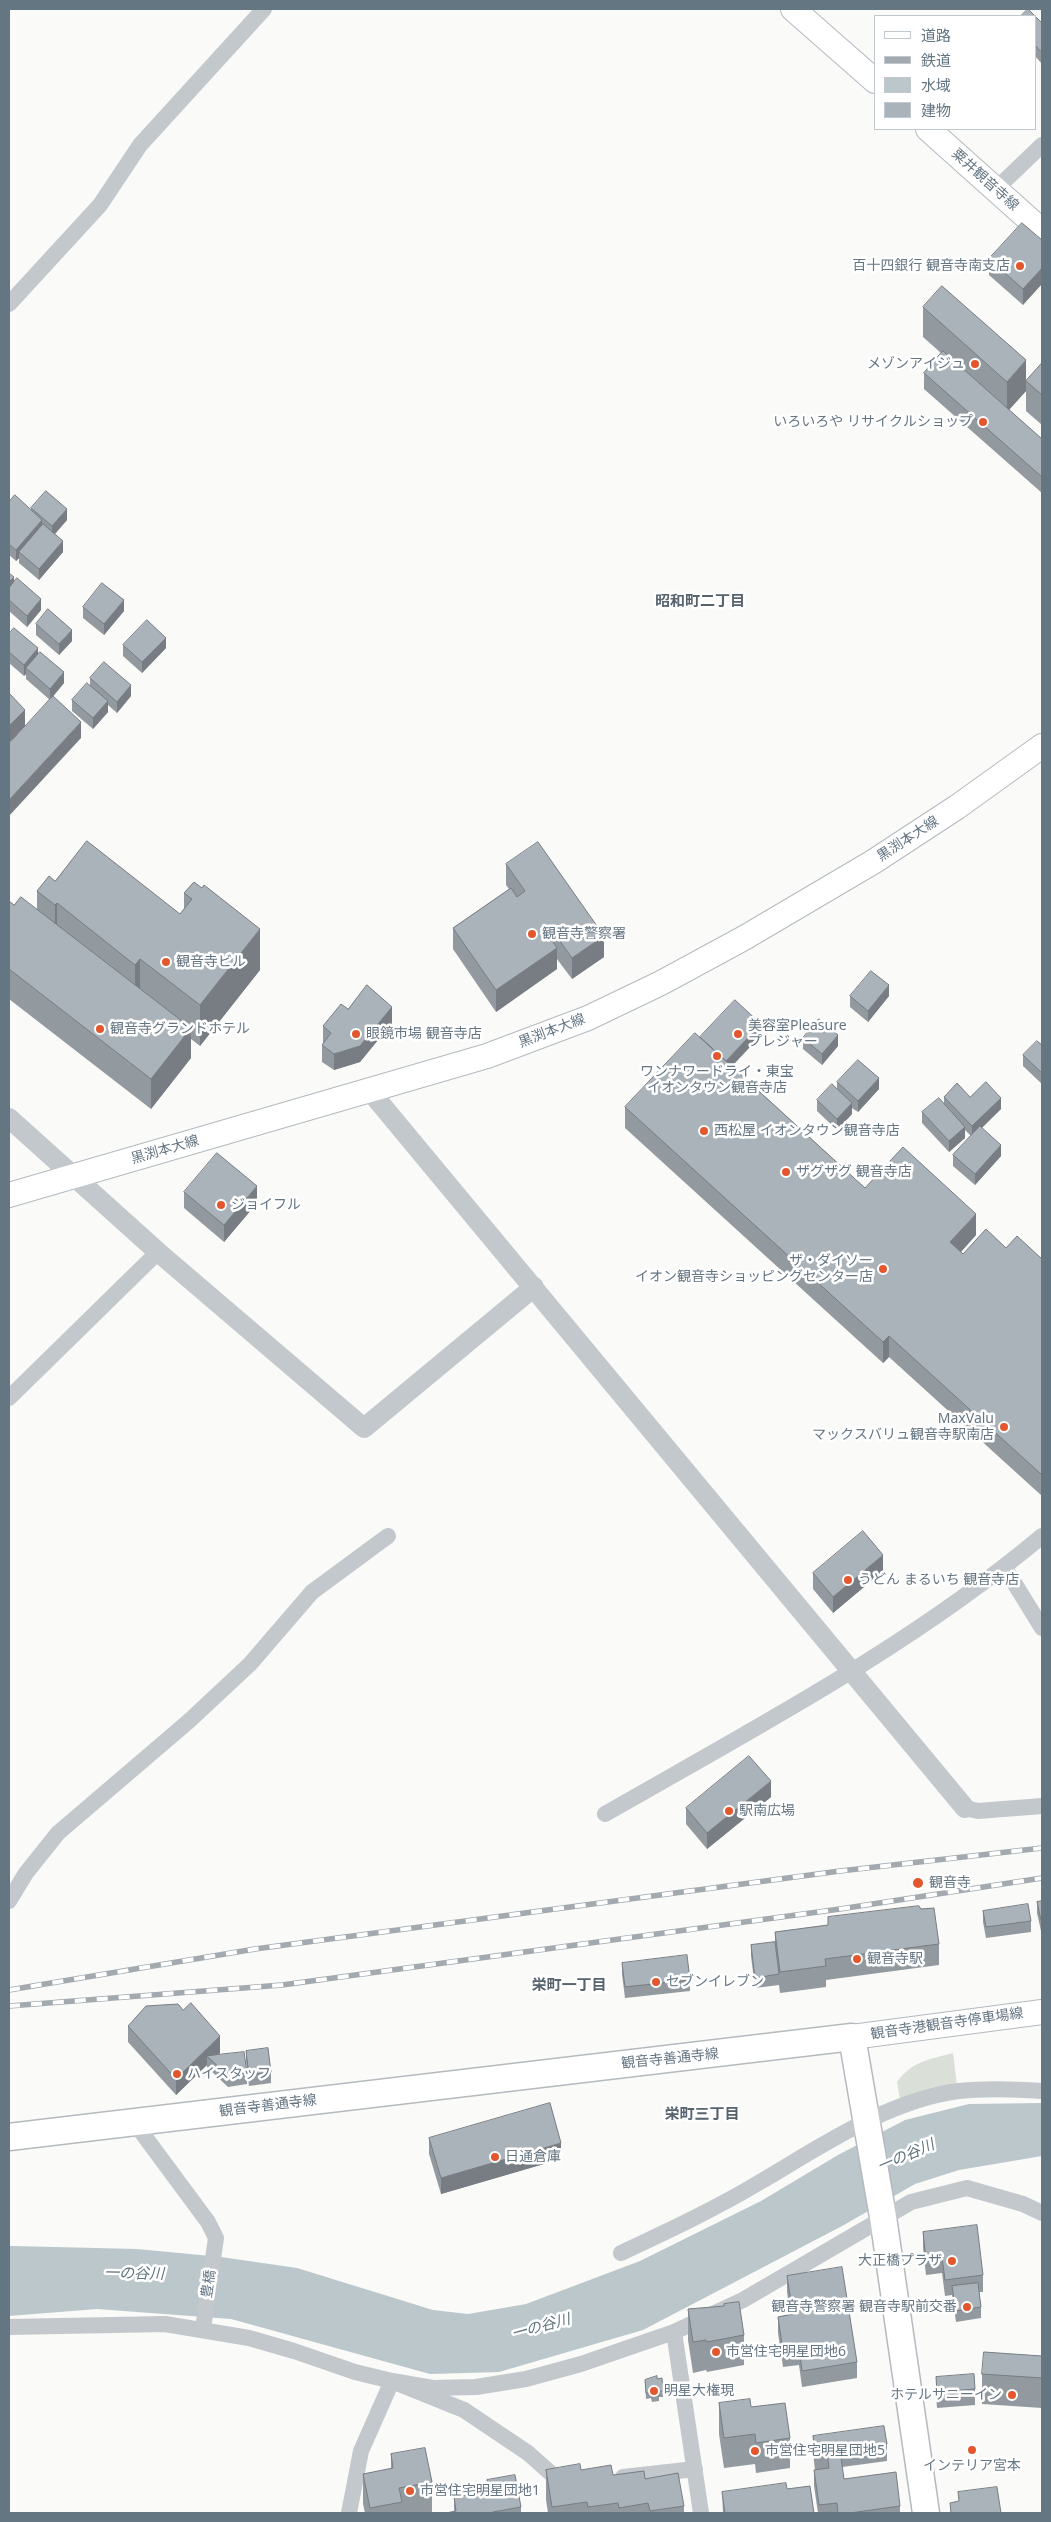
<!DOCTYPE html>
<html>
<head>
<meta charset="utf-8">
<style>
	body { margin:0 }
	#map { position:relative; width:1051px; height:2522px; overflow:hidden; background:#fafaf8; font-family:"Noto Sans","Noto Sans JP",sans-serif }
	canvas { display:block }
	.frame { position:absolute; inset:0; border:10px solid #657683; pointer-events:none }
	.legend { position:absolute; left:874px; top:15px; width:162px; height:115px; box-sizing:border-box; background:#fff; border:1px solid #c1c8cd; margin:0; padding:6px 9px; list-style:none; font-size:15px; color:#657683 }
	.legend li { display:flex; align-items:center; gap:10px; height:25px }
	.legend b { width:25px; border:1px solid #c1c8cd }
</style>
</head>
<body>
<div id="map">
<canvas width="1051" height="2522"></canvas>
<div class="frame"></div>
<ul class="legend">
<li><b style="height:6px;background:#fff"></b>道路</li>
<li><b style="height:6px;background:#a2aab0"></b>鉄道</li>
<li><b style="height:14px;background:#bbc7cb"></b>水域</li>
<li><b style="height:14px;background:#aab3b9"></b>建物</li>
</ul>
</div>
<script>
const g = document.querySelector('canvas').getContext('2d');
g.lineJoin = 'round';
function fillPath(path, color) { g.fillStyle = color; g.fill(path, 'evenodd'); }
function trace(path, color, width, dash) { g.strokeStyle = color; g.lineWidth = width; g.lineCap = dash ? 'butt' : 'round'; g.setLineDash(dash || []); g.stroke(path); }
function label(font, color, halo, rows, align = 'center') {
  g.font = font + ' "Noto Sans","Noto Sans JP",sans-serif'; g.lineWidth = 5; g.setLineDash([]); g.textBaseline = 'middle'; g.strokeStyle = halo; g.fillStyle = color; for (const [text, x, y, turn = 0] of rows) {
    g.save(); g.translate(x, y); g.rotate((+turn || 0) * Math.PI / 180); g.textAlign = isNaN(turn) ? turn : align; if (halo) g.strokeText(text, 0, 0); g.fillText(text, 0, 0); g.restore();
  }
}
fillPath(new Path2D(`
	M953,2053L957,2086L900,2099L897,2082C911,2062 930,2059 953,2053Z`), '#dadfd7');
fillPath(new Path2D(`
	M1042,2103V2156L959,2170L915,2184L844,2225L643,2330L499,2372L430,2374L231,2319L97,2309L9,2316V2246H13L137,2249L221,2257L297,2268L433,2310L468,2314L526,2304L640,2261L761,2201L838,2155L905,2120L969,2104Z`), '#bbc7cb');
const secondary = new Path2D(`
	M793,9L875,81
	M928,129L1042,231
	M9,1195L487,1056L588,1018L661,983L744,938L873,862L957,807L1042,746
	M852,2037L1042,2012`);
const primary = new Path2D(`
	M9,2137L852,2037L883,2217L926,2513`);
trace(secondary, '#b3babf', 26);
trace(primary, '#b5babe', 29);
trace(new Path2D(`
	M996,189L1042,145
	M9,304L100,205L140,145L264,9
	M9,1398L158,1252
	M1005,1568L1042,1628
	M965,1808L978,1811L1042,1806
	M605,1814C753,1729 911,1646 1042,1536
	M9,1901L26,1873L58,1833L189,1721L250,1664L312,1592L388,1536
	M134,2122L208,2222L216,2238L203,2329
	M621,2253C668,2231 715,2209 760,2182C820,2147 888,2100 959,2091C986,2088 1015,2089 1042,2091
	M9,2327L165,2324L249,2338L294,2351L355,2372L392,2381L433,2388L476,2387L526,2379L581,2364L674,2332L743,2300L911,2202L967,2188L1023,2204L1042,2213
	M674,2332L701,2513
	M623,2477L695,2469
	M349,2513L361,2451L392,2381L464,2410L528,2453L564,2485`), '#c3c8cc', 16);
trace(new Path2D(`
	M370,1091L965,1808
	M9,1118L158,1252L364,1428L534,1287`), '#c3c8cc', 20);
trace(secondary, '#fff', 24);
trace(primary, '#fff', 26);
const rail = new Path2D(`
	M9,1990L255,1949L840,1871L1042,1848
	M9,2006L282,1985L840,1909L1042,1878`);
trace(rail, '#a2aab0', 5.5);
trace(rail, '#fff', 4, [11]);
fillPath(new Path2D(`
	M1035,16L1042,23V64L1035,56Z
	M1042,240L1023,305L989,275V259Z
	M923,307L1026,391L1009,410L1042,439V493L924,389V373L941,353L923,337Z
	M1042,363V425L1026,411V381Z
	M9,502L31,510V508L67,520L55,534L63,552L39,580L19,563V558L16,561L9,555Z
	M9,573L14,582L41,610L27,627L9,611Z
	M83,607L124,611L104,635L83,618Z
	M36,624L72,641L59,655L36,635Z
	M9,634L38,654L64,683L50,700L26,679V674L24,676L9,663Z
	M123,645L166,648L142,673L123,656Z
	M90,678L131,696L117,713L108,705V712L93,729L72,711V700L90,685Z
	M506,864L604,957L572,979L557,959V969L496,1012L453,949V928L509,889L506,885Z
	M55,881L180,914L184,909V893L194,882L260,970L200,1046L191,1039V1058L151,1109L9,999V901L14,905L37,909V891Z
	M850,996H889L868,1022L850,1007Z
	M348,1009L392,1023L360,1062L334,1070L322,1062V1045L324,1043H323V1026Z
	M761,1035L732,1066L865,1188L976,1235L961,1252L963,1254L1006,1248L1042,1259V1496L889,1357L883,1363L625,1128V1107L700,1037Z
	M803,1038L838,1046L822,1065L803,1049Z
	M1042,1045V1084L1023,1066V1055Z
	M837,1082L879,1089L858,1112L852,1108V1114L837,1130L817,1111V1100L837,1088Z
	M944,1097H970L1001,1109L982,1128L1001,1156L975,1185L953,1166V1155L971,1136L965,1130V1138L949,1152L922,1123V1112L944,1103Z
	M184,1192L257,1203L224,1242L184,1208Z
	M883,1571L833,1613L813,1589V1573Z
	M771,1797L707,1849L686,1824V1808Z
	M1042,1901V1931H1041L1037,1913V1902Z
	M983,1911L1031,1921V1932L986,1938L983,1922Z
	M828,1917L939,1944V1965L826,1980V1987L780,1993L779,1985L755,1988L751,1956V1945L775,1942V1932L828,1925Z
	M622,1963L690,1980V1991L625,1998L622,1974Z
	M128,2026L220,2053L217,2055L247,2073V2084L228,2087L207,2067V2065L176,2095L128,2042Z
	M246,2051L271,2072V2083L249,2086L246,2062Z
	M429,2138L561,2159L441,2194L429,2154Z
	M923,2232L983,2275V2292H979L981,2307V2318L956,2322L952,2295L945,2296L942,2273L926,2275L923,2248Z
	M787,2276L857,2362V2378L802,2387L799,2365L783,2367L778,2333V2317L790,2314L787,2292Z
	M688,2309L744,2335V2365L707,2372L706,2370L693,2373L688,2340Z
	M1042,2356V2408L982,2404V2374Z
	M936,2377L975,2389V2405L937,2408L936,2393Z
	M657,2379L663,2391V2397H659V2401L652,2402L651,2398L646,2399L645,2380Z
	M719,2403L751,2407L790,2438V2468L756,2473L755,2464L724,2468L719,2434Z
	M813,2436L887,2444V2461L842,2467L844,2479L900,2506V2513H818L814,2486V2470H815L813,2452Z
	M391,2454L432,2482V2512L425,2513H365L363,2504V2474L391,2469Z
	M546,2470H581L613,2475L645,2479L684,2506V2513H548L546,2500Z
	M487,2480L521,2507V2513H446L454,2512V2497L487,2492Z
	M787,2489L814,2513H723L722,2492Z`), '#929a9f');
fillPath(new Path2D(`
	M1042,268V284L1023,305V289Z
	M1026,360V391L1007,412V382Z
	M67,509V520L52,537V526Z
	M42,520V531L19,552V558L16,561V550Z
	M63,541V552L39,580V569Z
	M14,577V588L9,593V582Z
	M41,599V610L27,627V616Z
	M124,600V611L104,635V624Z
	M72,630V641L59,655V644Z
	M166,638V648L142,673V662Z
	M38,648V659L26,668V674L24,676V665Z
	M64,672V683L50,700V689Z
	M131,685V696L117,713V702Z
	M108,701V712L93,729V718Z
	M25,710V726L9,743V726Z
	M81,722V738L9,816V800Z
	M57,903V943L55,946V905Z
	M260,929V970L200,1046V1005Z
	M552,930V951L547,933Z
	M604,936V957L572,979V958Z
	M557,948V969L496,1012V990Z
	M140,959V999L135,1006V965Z
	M889,985V996L868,1022V1011Z
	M392,1007V1023L360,1062L334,1070V1054Z
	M761,1024V1035L721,1078V1067Z
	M191,1028V1058L151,1109V1079Z
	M838,1035V1046L822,1065V1054Z
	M879,1078V1089L858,1112V1101Z
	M1001,1098V1109L972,1137V1126Z
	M852,1103V1114L837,1130V1119Z
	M965,1127V1138L949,1152V1141Z
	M1001,1145V1156L975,1185V1174Z
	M257,1186V1203L224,1242V1225Z
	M976,1214V1235L950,1264V1242Z
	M889,1336V1357L883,1363V1342Z
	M883,1555V1571L833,1613V1597Z
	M771,1781V1797L707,1849V1833Z
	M220,2036V2053L211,2061L207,2056V2065L176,2095V2079Z
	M561,2143V2159L441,2194V2178Z`), '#777d82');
const building = new Path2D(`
	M1028,9L1042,23V53L1035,45V16H1021Z
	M1022,223L1042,240V268L1023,289L989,259Z
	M942,286L1026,360L1007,382L923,307Z
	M943,351L1042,439V477L924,373Z
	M1042,363V395L1026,381Z
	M46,491L67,509L52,526L31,508Z
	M15,495L42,520L16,550L9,544V502Z
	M43,524L63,541L39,569L19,552Z
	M9,573L14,577L9,582Z
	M17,578L41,599L27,616L9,600V588Z
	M102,583L124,600L104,624L83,607Z
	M48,609L72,630L59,644L36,624Z
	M147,620L166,638L142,662L123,645Z
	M14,628L38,648L24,665L9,652V634Z
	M40,652L64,672L50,689L26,668Z
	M104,662L131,685L117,702L90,678Z
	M87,683L108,701L93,718L72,700Z
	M9,693L25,710L9,726Z
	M53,696L81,722L9,800V744Z
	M87,841L180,914L192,899L184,893L194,882L202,888L204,885L260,929L200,1005L140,959L135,965L57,903L55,905L37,891L49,876L55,881Z
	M538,842L604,936L572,958L552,930L547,933L557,948L496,990L453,928L511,888L517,897L525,891L506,864Z
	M21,897L191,1028L151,1079L9,969V901L14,905Z
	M871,971L889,985L868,1011L850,996Z
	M367,985L392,1007L360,1046L334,1054L322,1045L331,1033L323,1026L341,1004L348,1009Z
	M735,1000L761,1024L726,1061L700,1037Z
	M819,1019L838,1035L822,1054L803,1038Z
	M695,1033L865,1188L903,1147L976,1214L950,1242L963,1254L986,1229L1006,1248L1017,1236L1042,1259V1475L889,1336L883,1342L625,1107Z
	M1037,1041L1042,1045V1073L1023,1055Z
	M858,1060L879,1078L858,1101L837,1082Z
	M986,1082L1001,1098L972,1126L944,1097L957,1083L970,1097Z
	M832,1084L852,1103L837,1119L817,1100Z
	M939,1098L965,1127L949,1141L922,1112Z
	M980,1126L1001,1145L975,1174L953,1155Z
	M217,1153L257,1186L224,1225L184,1192Z
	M863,1531L883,1555L833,1597L813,1573Z
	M749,1756L771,1781L707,1833L686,1808Z
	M1042,1901V1920H1041L1037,1902Z
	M1028,1904L1031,1921L986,1927L983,1911Z
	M919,1906L921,1909L934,1908L939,1944L825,1959L826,1966L780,1972L775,1932L828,1925V1917Z
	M775,1942L779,1974L755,1978L751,1945Z
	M687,1955L690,1980L625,1987L622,1963Z
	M191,2003L220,2036L176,2079L128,2026L146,2006L178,2004L183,2010Z
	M268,2048L271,2072L249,2075L246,2051Z
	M244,2052L247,2073L228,2076L207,2056Z
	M550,2103L561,2143L441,2178L429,2138Z
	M977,2225L983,2275L945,2280L942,2257L926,2259L923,2232Z
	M842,2267L857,2362L802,2371L799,2348L783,2351L778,2317L793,2314L787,2276Z
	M978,2283L981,2307L956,2311L952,2286Z
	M739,2302L744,2335L707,2342L706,2340L693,2342L688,2309L724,2306V2304Z
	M984,2352L1042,2356V2378L982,2374Z
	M974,2374L975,2389L937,2392L936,2377Z
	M657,2376V2379L662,2378L663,2391H659V2396L652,2397L651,2393H646L645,2380Z
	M750,2399L751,2407L785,2403L790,2438L756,2443L755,2434L724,2438L719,2403Z
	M884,2426L887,2444L840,2451L844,2479L896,2472L900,2506L850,2513H838L837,2503L819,2505L814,2470L829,2468L827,2452L815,2454L813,2436Z
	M425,2448L432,2482L399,2488L402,2502L370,2508L363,2474L393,2468L391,2454Z
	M580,2464L581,2470L611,2465L613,2475L644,2471L645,2479L678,2473L684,2506L650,2511L648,2503L619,2508L618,2503L588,2507L587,2502L552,2507L546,2470Z
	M515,2475L521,2507L493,2512V2513H446L456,2511L454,2497L489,2491L487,2480Z
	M786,2483L787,2489L810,2486L814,2513H725L722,2492Z
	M997,2487L1001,2513H951L950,2503L959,2501L958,2492Z`);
fillPath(building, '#aab3b9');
trace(building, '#777d82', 1);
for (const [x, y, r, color] of [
	[1020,266,5,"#e4572e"],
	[975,364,5,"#e4572e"],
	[983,422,5,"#e4572e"],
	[532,934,5,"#e4572e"],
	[166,962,5,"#e4572e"],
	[100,1029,5,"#e4572e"],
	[356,1034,5,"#e4572e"],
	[738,1034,5,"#e4572e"],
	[717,1056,5,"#e4572e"],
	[704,1131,5,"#e4572e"],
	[786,1172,5,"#e4572e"],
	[221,1205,5,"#e4572e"],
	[883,1269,5,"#e4572e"],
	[1004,1427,5,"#e4572e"],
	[848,1580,5,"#e4572e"],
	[729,1811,5,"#e4572e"],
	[918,1883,6,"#e4572e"],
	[857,1959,5,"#e4572e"],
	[656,1982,5,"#e4572e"],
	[177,2074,5,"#e4572e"],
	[495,2157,5,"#e4572e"],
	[952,2261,5,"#e4572e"],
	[967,2307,5,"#e4572e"],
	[716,2352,5,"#e4572e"],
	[654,2391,5,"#e4572e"],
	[1012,2395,5,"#e4572e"],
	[972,2450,5,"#e4572e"],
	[755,2451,5,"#e4572e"],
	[410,2491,5,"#e4572e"]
]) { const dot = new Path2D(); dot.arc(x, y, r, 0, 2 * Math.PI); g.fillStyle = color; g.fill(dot); trace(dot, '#fff', 2); }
label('14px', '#657683', '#fff', [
	["粟井観音寺線",985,180,42],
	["黒渕本大線",908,839,-33],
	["黒渕本大線",552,1031,-21],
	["黒渕本大線",165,1150,-16],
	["観音寺港観音寺停車場線",947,2024,-8],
	["観音寺善通寺線",670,2059,-6],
	["観音寺善通寺線",268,2106,-7],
	["豊橋",209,2284,-82]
]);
label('14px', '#657683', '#fff', [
	["百十四銀行 観音寺南支店",1010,266,"right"],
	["メゾンアイジュ",965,364,"right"],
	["いろいろや リサイクルショップ",973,422,"right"],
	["観音寺警察署",542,934],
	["観音寺ビル",176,962],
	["美容室Pleasure",748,1026],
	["プレジャー",748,1042],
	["観音寺グランドホテル",110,1029],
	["眼鏡市場 観音寺店",366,1034],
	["ワンナワードライ・東宝",717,1072,"center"],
	["イオンタウン観音寺店",717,1088,"center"],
	["西松屋 イオンタウン観音寺店",714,1131],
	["ザグザグ 観音寺店",796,1172],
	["ジョイフル",231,1205],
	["ザ・ダイソー",873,1261,"right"],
	["イオン観音寺ショッピングセンター店",873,1277,"right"],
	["MaxValu",994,1419,"right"],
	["マックスバリュ観音寺駅南店",994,1435,"right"],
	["うどん まるいち 観音寺店",858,1580],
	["駅南広場",739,1811],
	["観音寺",929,1883],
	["観音寺駅",867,1959],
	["セブンイレブン",666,1982],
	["ハイスタッフ",187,2074],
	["日通倉庫",505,2157],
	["大正橋プラザ",942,2261,"right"],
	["観音寺警察署 観音寺駅前交番",957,2307,"right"],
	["市営住宅明星団地6",726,2352],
	["明星大権現",664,2391],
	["ホテルサニーイン",1002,2395,"right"],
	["市営住宅明星団地5",765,2451],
	["インテリア宮本",972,2466,"center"],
	["市営住宅明星団地1",420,2491]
], 'left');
label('bold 15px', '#57646e', '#fff', [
	["昭和町二丁目",700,602],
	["栄町一丁目",569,1986],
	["栄町三丁目",702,2115]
]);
label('italic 15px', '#60757c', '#fff', [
	["一の谷川",906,2156,-23],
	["一の谷川",134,2274,1],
	["一の谷川",541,2327,-15]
]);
</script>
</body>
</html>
